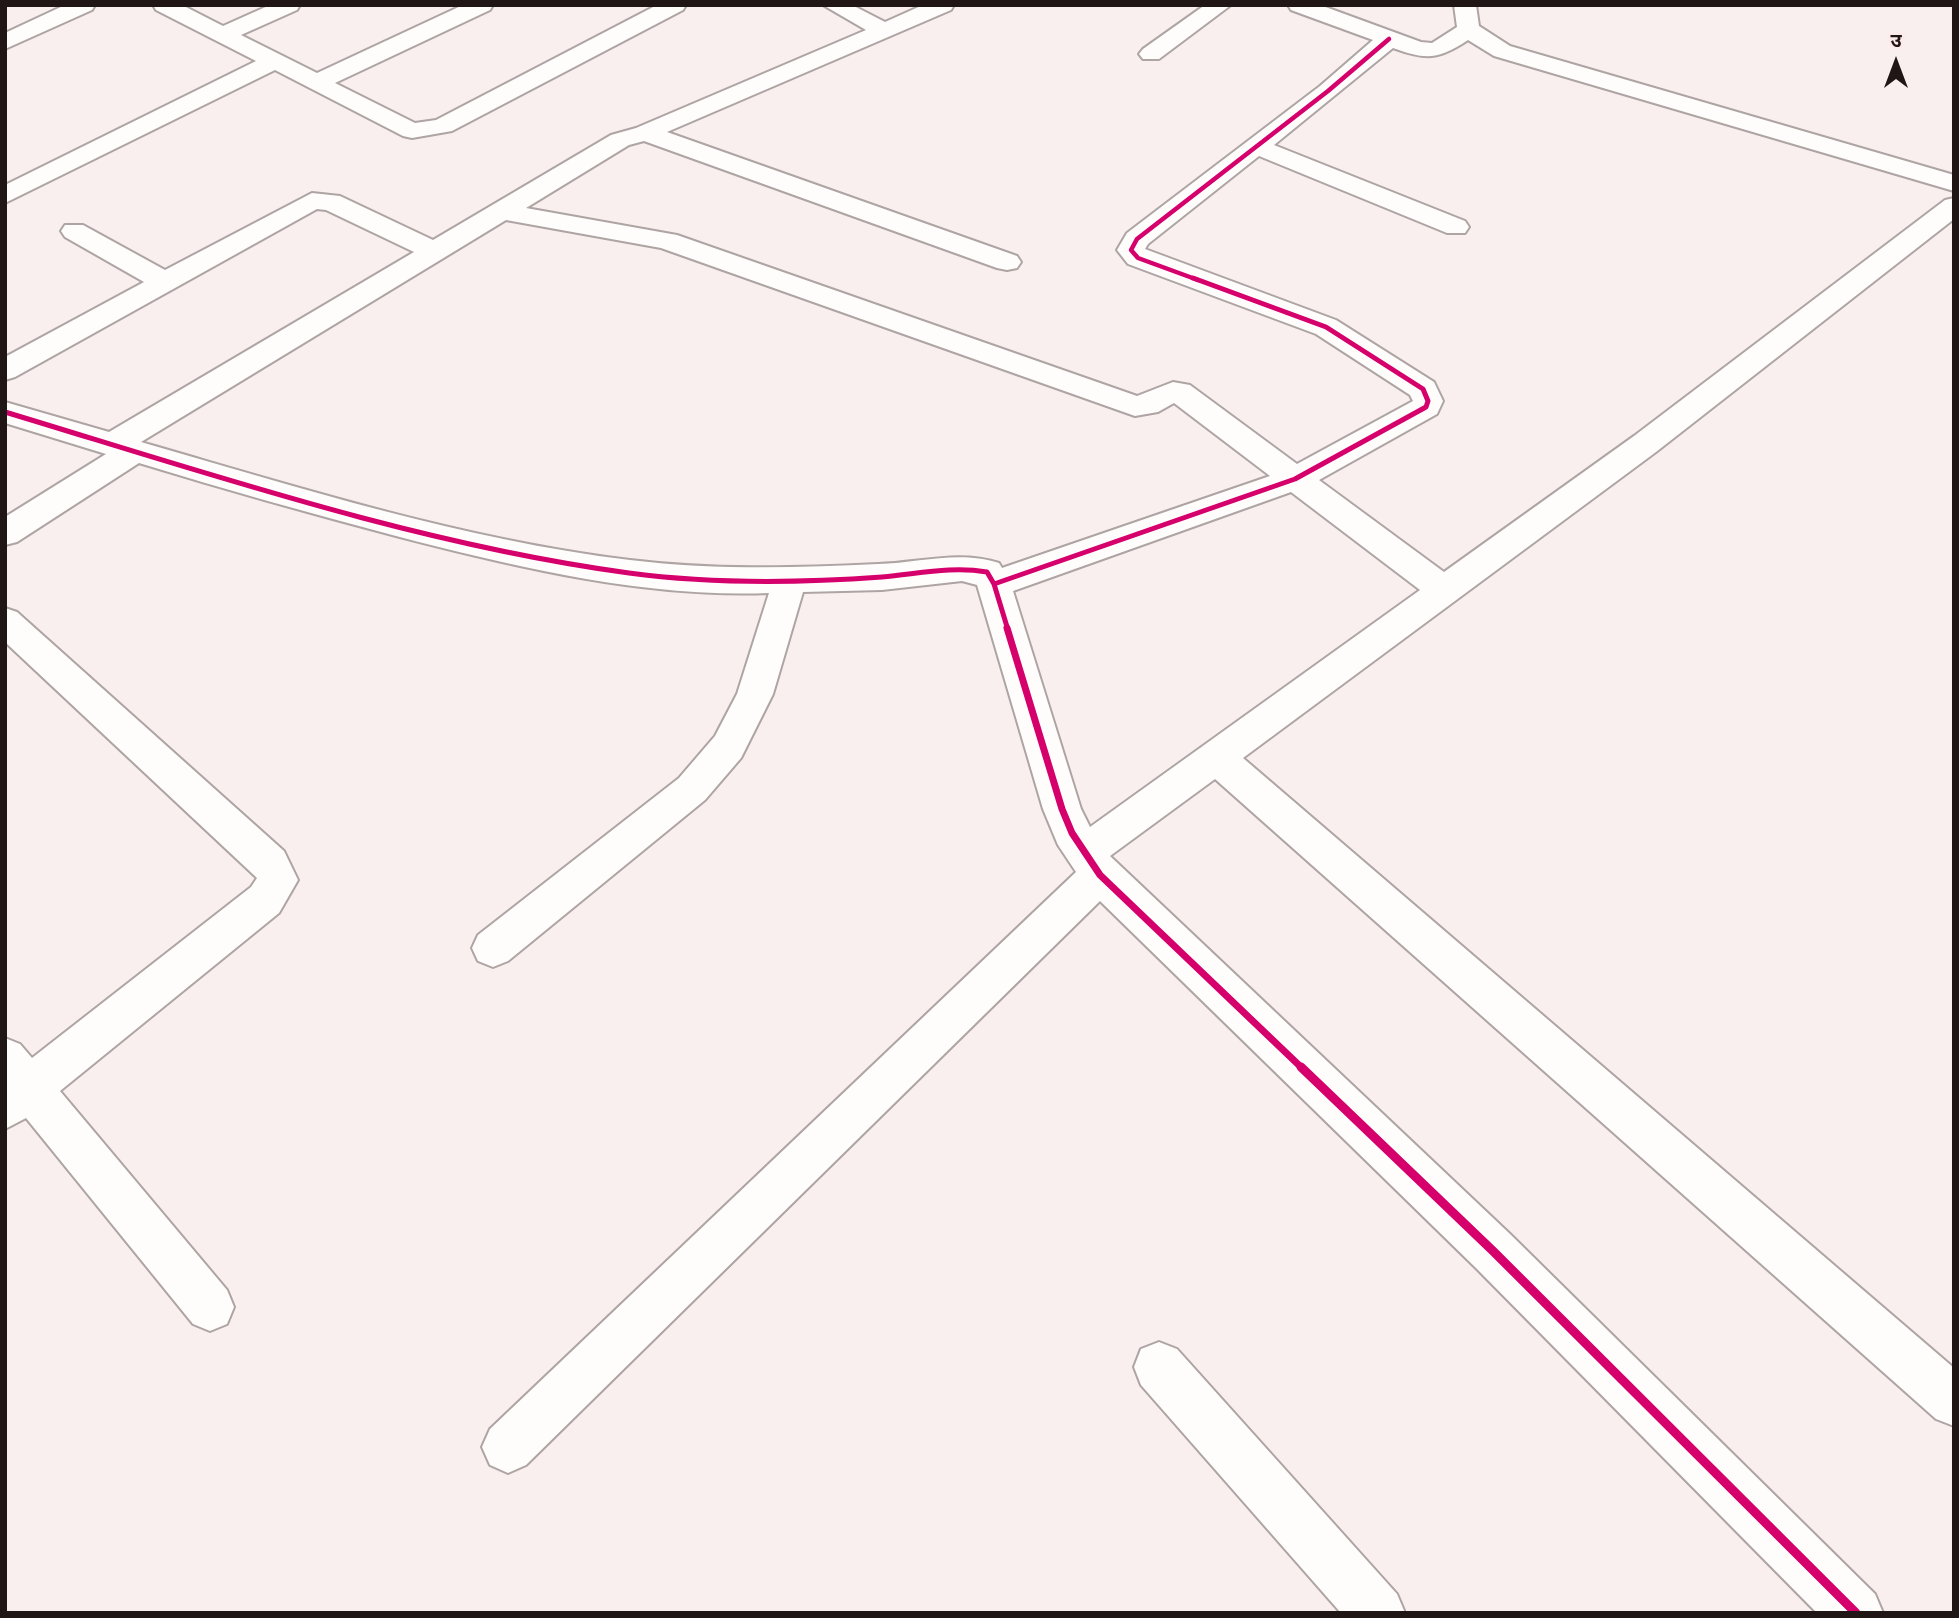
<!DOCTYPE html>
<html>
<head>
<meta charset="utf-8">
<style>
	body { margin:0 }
	#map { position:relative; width:1959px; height:1618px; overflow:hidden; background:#f9efee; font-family:"Sofia Sans Condensed","Noto Sans Devanagari",sans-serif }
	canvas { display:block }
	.frame { position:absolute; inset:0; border:7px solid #201615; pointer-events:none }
	.north { position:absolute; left:1861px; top:28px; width:70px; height:70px; -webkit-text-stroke:5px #fdebea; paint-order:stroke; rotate:0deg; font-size:19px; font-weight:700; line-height:28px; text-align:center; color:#201615 }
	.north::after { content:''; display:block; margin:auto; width:24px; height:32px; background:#201615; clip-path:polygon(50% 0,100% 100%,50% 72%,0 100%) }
</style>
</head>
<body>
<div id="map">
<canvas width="1959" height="1618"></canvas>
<div class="frame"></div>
<div class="north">उ</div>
</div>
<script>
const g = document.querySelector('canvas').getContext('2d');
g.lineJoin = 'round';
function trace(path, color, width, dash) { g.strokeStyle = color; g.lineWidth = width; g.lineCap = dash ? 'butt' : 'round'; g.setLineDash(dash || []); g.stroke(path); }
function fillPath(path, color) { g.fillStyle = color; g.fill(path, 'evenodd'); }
const street = new Path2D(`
	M65,5H95L92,10L5,49V33Z
	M153,5H182L223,26L270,5H300L297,10L241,35L317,73L463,5H493L490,10L335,83L415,123L436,120L657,5H686L683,10L452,131L412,138L403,136L275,70L5,203V185L256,61L156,10Z
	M823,5H852L885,22L923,5H954L951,10L667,132L1017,256L1021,262L1017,268L1007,270L997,268L644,141L629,145L526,208L677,235L1137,396L1173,382L1190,385L1297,464L1413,401L1410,395L1316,334L1128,264L1117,250L1127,233L1320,86L1373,40L1291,10L1288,5H1320L1421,42L1432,43L1457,27L1454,5H1476L1479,26L1510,46L1954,175V191L1494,56L1468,40C1438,60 1426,60 1393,48L1274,145L1465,221L1469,227L1465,233H1447L1259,156L1148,244L1145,249L1336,320L1434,382L1443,401L1437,414L1319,480L1444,572L1634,436L1945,200L1954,198V219L1656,452L1243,758L1954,1368V1426L1936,1419L1215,779L1110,856L1510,1234L1875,1594L1883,1613H1817L1476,1268L1100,901L526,1465L508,1473L490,1465L482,1447L490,1429L1076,872L1058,845L1043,809L977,585L962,581L882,590L803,592L773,694L741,758L705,800L508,961L493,967L478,961L472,948L478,935L679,778L715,736L737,694L769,593C645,598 515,567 396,536C309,513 224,489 139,463L17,542L5,545V517L106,454L5,423V402L109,432L414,252L326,210L317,209L15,377L5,380V357L144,282L65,237L61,231L65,225H83L165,270L312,193L340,196L433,240L611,135L636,128L866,30ZM506,220L661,248L1135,416L1158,412L1174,403L1270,476L1002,568L999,563C958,550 920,563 878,564C796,568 712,570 630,560C464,540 301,488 141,442ZM1291,492L1420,590L1090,827L1081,809L1013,591Z
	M1205,5H1231L1159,59H1143L1139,54L1143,49Z
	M5,608L17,612L284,851L298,880L279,913L60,1091L227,1290L234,1307L227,1324L210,1331L193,1324L26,1118L5,1129V1038L20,1044L32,1058L251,887L257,878L5,642Z
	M1159,1342L1177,1349L1397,1594L1405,1613H1341L1141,1385L1134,1367L1141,1349Z`);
trace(street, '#ada4a3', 4);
fillPath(street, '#fefdfc');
trace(new Path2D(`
	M1198,280L1138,258L1131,250L1137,239L1328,91L1389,39`), '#d6006c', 4.5);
trace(new Path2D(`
	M5,412C207,473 420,545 629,573C711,584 799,583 882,577C918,574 951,566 987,572L994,584L1008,630
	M994,584L1295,479L1426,407L1428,401L1423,389L1326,327L1193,278`), '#d6006c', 5);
trace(new Path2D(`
	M1007,628L1062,809L1072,833L1100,875L1303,1069`), '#d6006c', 7);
trace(new Path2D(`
	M1301,1067L1493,1251L1856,1613`), '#d6006c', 9);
</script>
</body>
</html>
